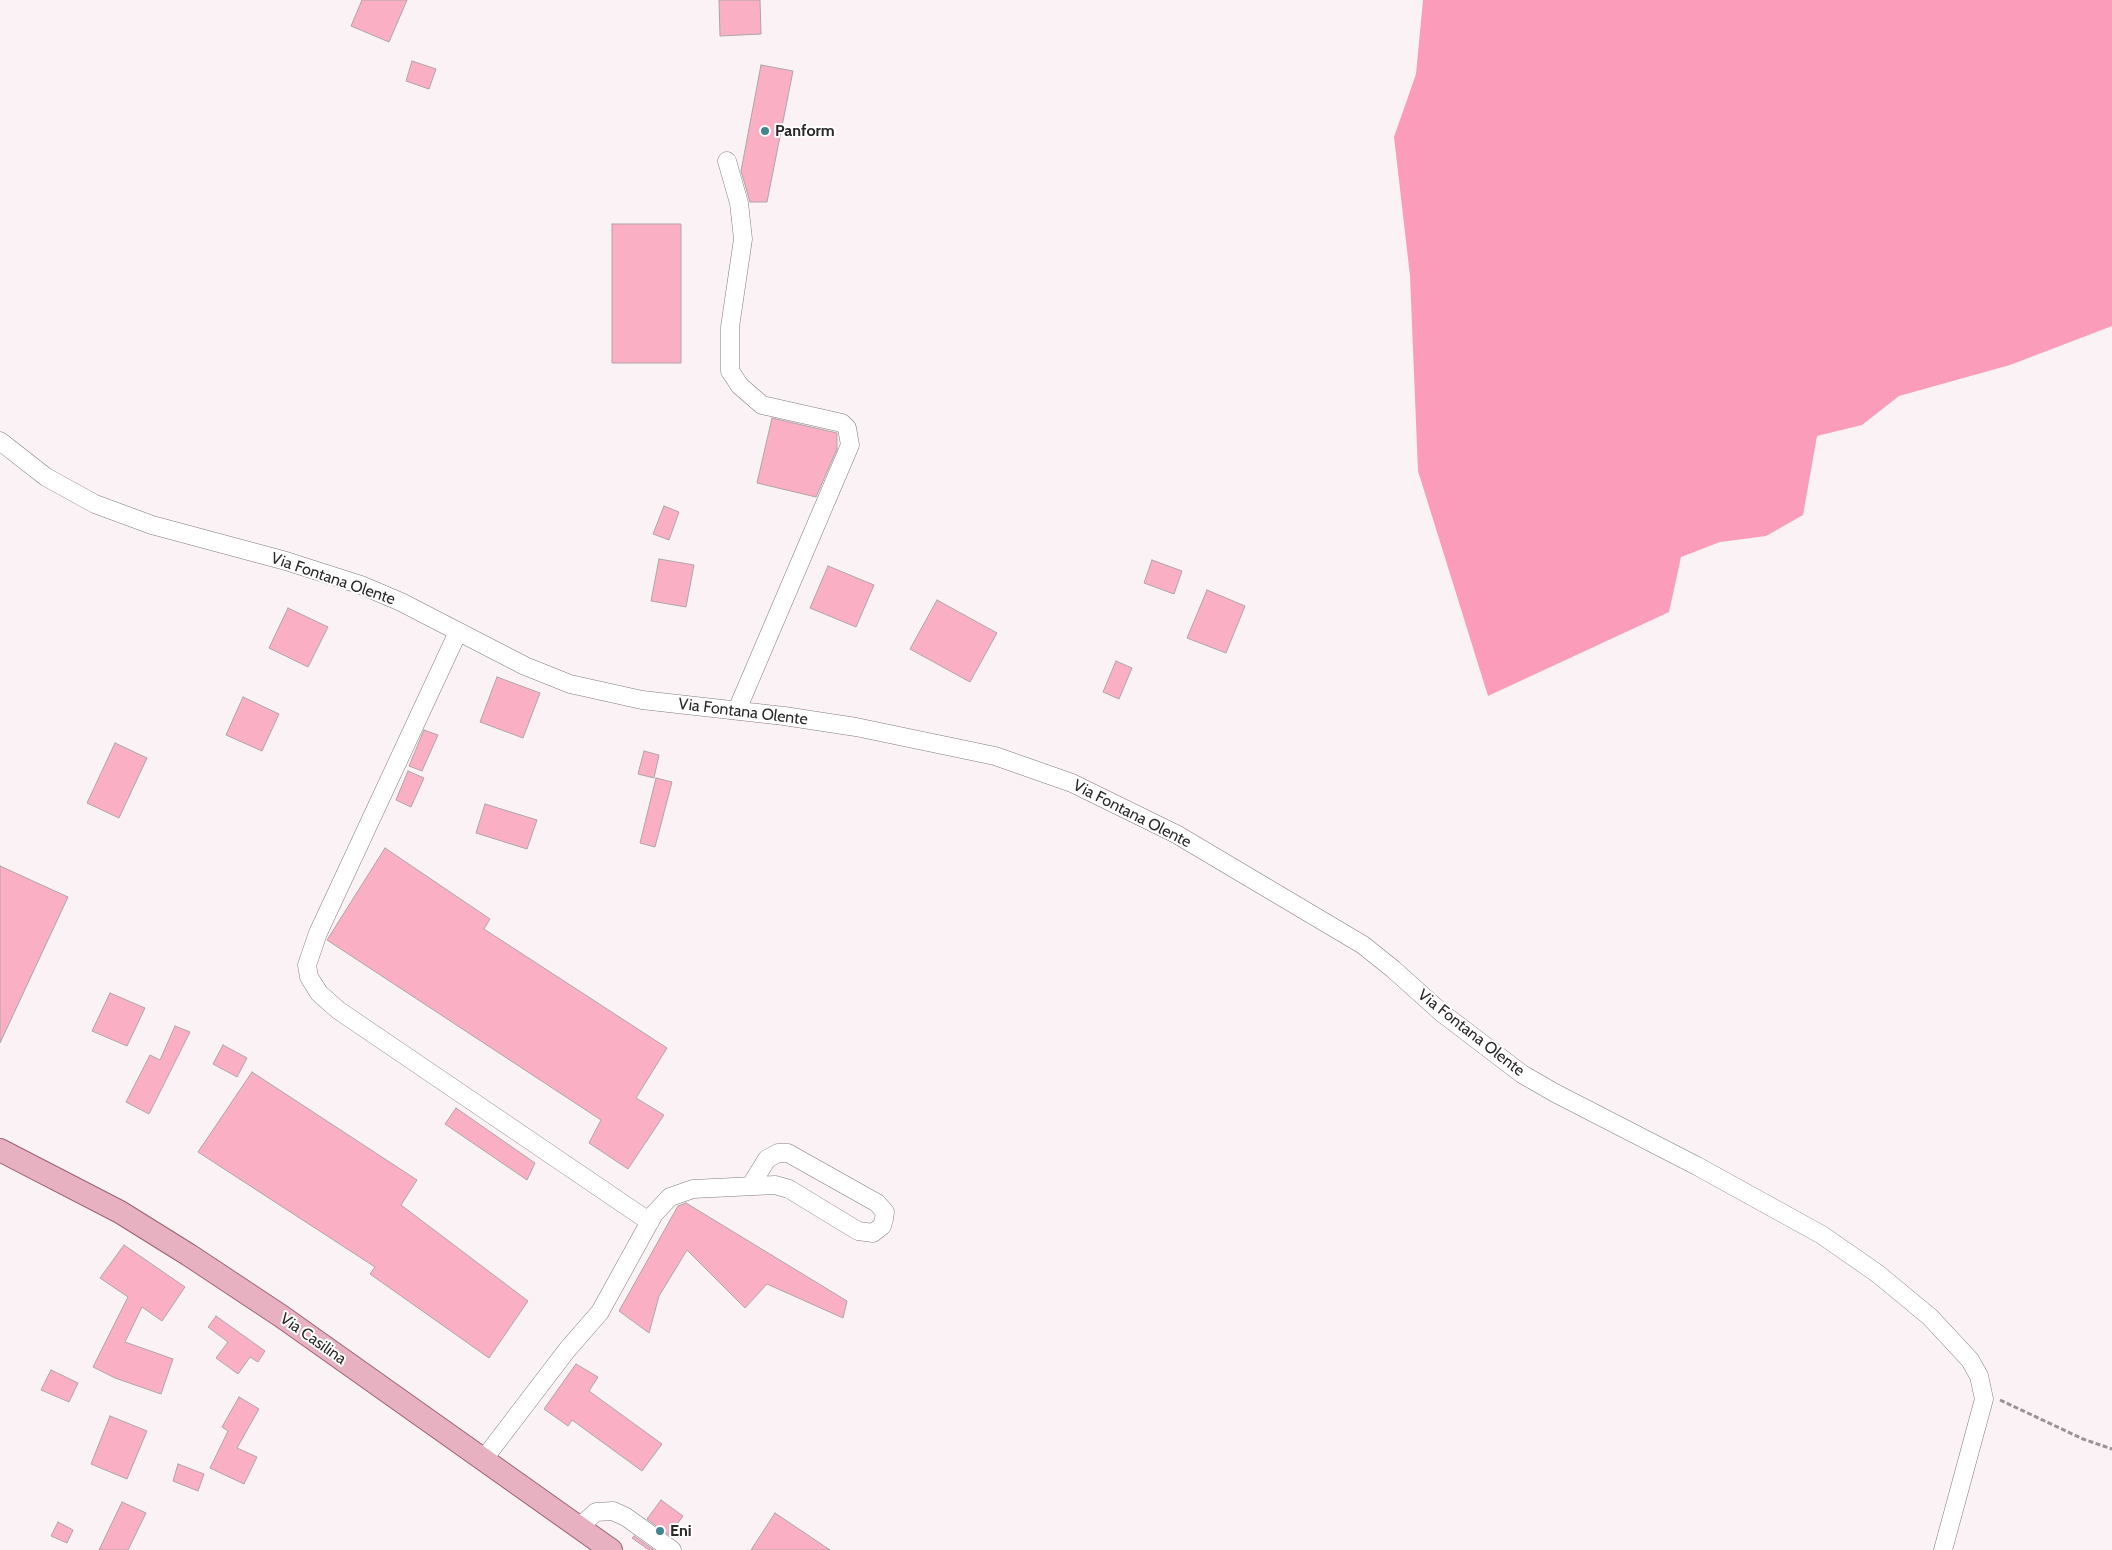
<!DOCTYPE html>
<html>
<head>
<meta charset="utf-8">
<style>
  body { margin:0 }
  canvas { display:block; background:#faf2f4 }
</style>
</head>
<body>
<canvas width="2112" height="1550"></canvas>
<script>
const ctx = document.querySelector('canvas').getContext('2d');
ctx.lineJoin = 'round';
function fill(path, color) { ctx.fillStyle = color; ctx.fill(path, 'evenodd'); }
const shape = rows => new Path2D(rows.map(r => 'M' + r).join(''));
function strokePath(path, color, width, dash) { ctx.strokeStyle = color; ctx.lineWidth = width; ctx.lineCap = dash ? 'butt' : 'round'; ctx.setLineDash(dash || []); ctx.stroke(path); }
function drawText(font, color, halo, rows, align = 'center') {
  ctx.font = font + ' Cabin,sans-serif'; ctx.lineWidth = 4; ctx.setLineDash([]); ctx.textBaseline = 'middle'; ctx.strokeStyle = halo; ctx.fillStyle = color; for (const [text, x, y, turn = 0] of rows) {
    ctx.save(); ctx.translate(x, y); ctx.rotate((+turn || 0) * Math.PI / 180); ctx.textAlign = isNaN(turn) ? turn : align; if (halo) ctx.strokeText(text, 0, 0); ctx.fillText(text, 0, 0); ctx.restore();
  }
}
fill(shape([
  [1423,0,2112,0,2112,326,2010,365,1899,396,1862,425,1817,436,1803,515,1766,536,1720,542,1681,557,1669,612,1488,696,1418,471,1410,276,1394,137,1416,74]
]), '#fb9dba');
const building = shape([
  [362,0,407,0,389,42,351,26,362,0],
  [719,0,760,0,761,34,720,36,719,0],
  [412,61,436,69,429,89,406,81,412,61],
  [761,65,793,71,767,202,750,202,741,171,761,65],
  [612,224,681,224,681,363,612,363,612,224],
  [772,418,837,433,837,449,816,497,757,483,772,418],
  [664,506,679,512,669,540,653,534,664,506],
  [659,559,694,565,686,607,651,601,659,559],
  [1152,560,1182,571,1174,594,1144,583,1152,560],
  [828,566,874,585,856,627,810,608,828,566],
  [1207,590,1245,606,1226,653,1187,638,1207,590],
  [937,600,997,633,970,682,910,649,937,600],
  [288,608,328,627,308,667,269,648,288,608],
  [1116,661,1132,668,1119,699,1103,692,1116,661],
  [497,677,540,693,523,738,480,722,497,677],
  [243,697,279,714,262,751,226,735,243,697],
  [424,730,438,735,422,771,409,766,424,730],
  [115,743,147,758,119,818,87,803,115,743],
  [644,751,659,755,654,778,638,774,644,751],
  [408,771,424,778,411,807,396,800,408,771],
  [656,778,672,782,655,847,640,843,656,778],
  [485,804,537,820,527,849,476,833,485,804],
  [385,848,490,919,484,929,667,1048,636,1098,664,1115,628,1169,589,1143,601,1120,327,940,385,848],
  [0,866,68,897,0,1043,0,866],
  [110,993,145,1008,127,1046,92,1031,110,993],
  [175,1026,190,1032,149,1114,126,1102,150,1055,160,1060,175,1026],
  [223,1045,247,1058,237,1077,213,1064,223,1045],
  [252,1072,417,1180,401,1205,528,1301,489,1358,370,1274,375,1267,198,1152,252,1072],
  [456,1108,535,1163,527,1180,445,1124,456,1108],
  [686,1203,847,1301,843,1318,767,1284,745,1308,687,1250,659,1296,649,1333,619,1311,678,1206,686,1203],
  [124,1245,185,1287,162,1321,142,1307,125,1342,173,1359,161,1394,115,1378,93,1367,128,1297,100,1278,124,1245],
  [216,1316,265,1351,258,1362,250,1357,238,1374,216,1358,228,1342,208,1327,216,1316],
  [576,1364,598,1377,589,1391,662,1444,642,1471,572,1420,568,1426,544,1409,576,1364],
  [51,1370,78,1383,69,1402,41,1390,51,1370],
  [239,1397,259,1409,237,1448,257,1457,244,1484,210,1468,228,1431,222,1427,239,1397],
  [110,1416,147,1431,127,1479,91,1464,110,1416],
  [178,1464,204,1474,198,1491,173,1481,178,1464],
  [661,1500,683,1516,669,1535,647,1519,661,1500],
  [122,1502,146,1513,128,1550,99,1550,122,1502],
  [775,1513,830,1550,751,1550,775,1513],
  [58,1522,73,1530,67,1543,51,1536,58,1522],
  [634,1536,654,1550,649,1550,632,1538,634,1536]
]);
fill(building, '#fbafc5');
strokePath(building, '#ada5a7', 1);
const minor = shape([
  [727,161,739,203,743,239,730,327,730,371,740,386,762,405,842,423,847,428,850,445,737,710],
  [0,441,46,477,95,504,152,525,286,561,361,585,401,602,525,666,570,684,642,700,784,716,856,727,995,756,1072,783,1176,834,1363,945,1393,969,1442,1013,1522,1074,1555,1093,1697,1166,1822,1235,1878,1274,1930,1317,1970,1360,1979,1376,1984,1399,1943,1550],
  [458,632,318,933,307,965,309,977,319,993,338,1010,650,1222],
  [483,1460,567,1350,600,1312,654,1214,670,1197,693,1189,775,1185,789,1189,858,1231,873,1233,882,1226,884,1219,885,1212,877,1203,788,1153,778,1153,767,1159,751,1185],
  [579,1527,596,1512,613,1511,626,1517,672,1550]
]);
const major = shape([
  [0,1150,120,1212,189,1255,281,1316,611,1550]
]);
strokePath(minor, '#837b7d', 19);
strokePath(major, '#9c6072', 24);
strokePath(shape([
  [2000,1400,2083,1439,2112,1449]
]), '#999394', 3, [5, 2.5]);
strokePath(minor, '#fff', 18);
strokePath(major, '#e8b1c2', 22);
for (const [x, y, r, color] of [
  [765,131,5,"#408591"],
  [660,1531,5,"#408591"]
]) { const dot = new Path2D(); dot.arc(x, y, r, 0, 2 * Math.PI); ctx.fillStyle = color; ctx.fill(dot); strokePath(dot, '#fff', 2); }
drawText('bold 16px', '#2c2929', '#fff', [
  ["Panform",775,131],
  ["Eni",670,1531]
], 'left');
drawText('16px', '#2c2929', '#fff', [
  ["Via Fontana Olente",333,579,19],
  ["Via Fontana Olente",743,712,7],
  ["Via Fontana Olente",1132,814,27],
  ["Via Fontana Olente",1471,1033,38],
  ["Via Casilina",313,1339,35]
]);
</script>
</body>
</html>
